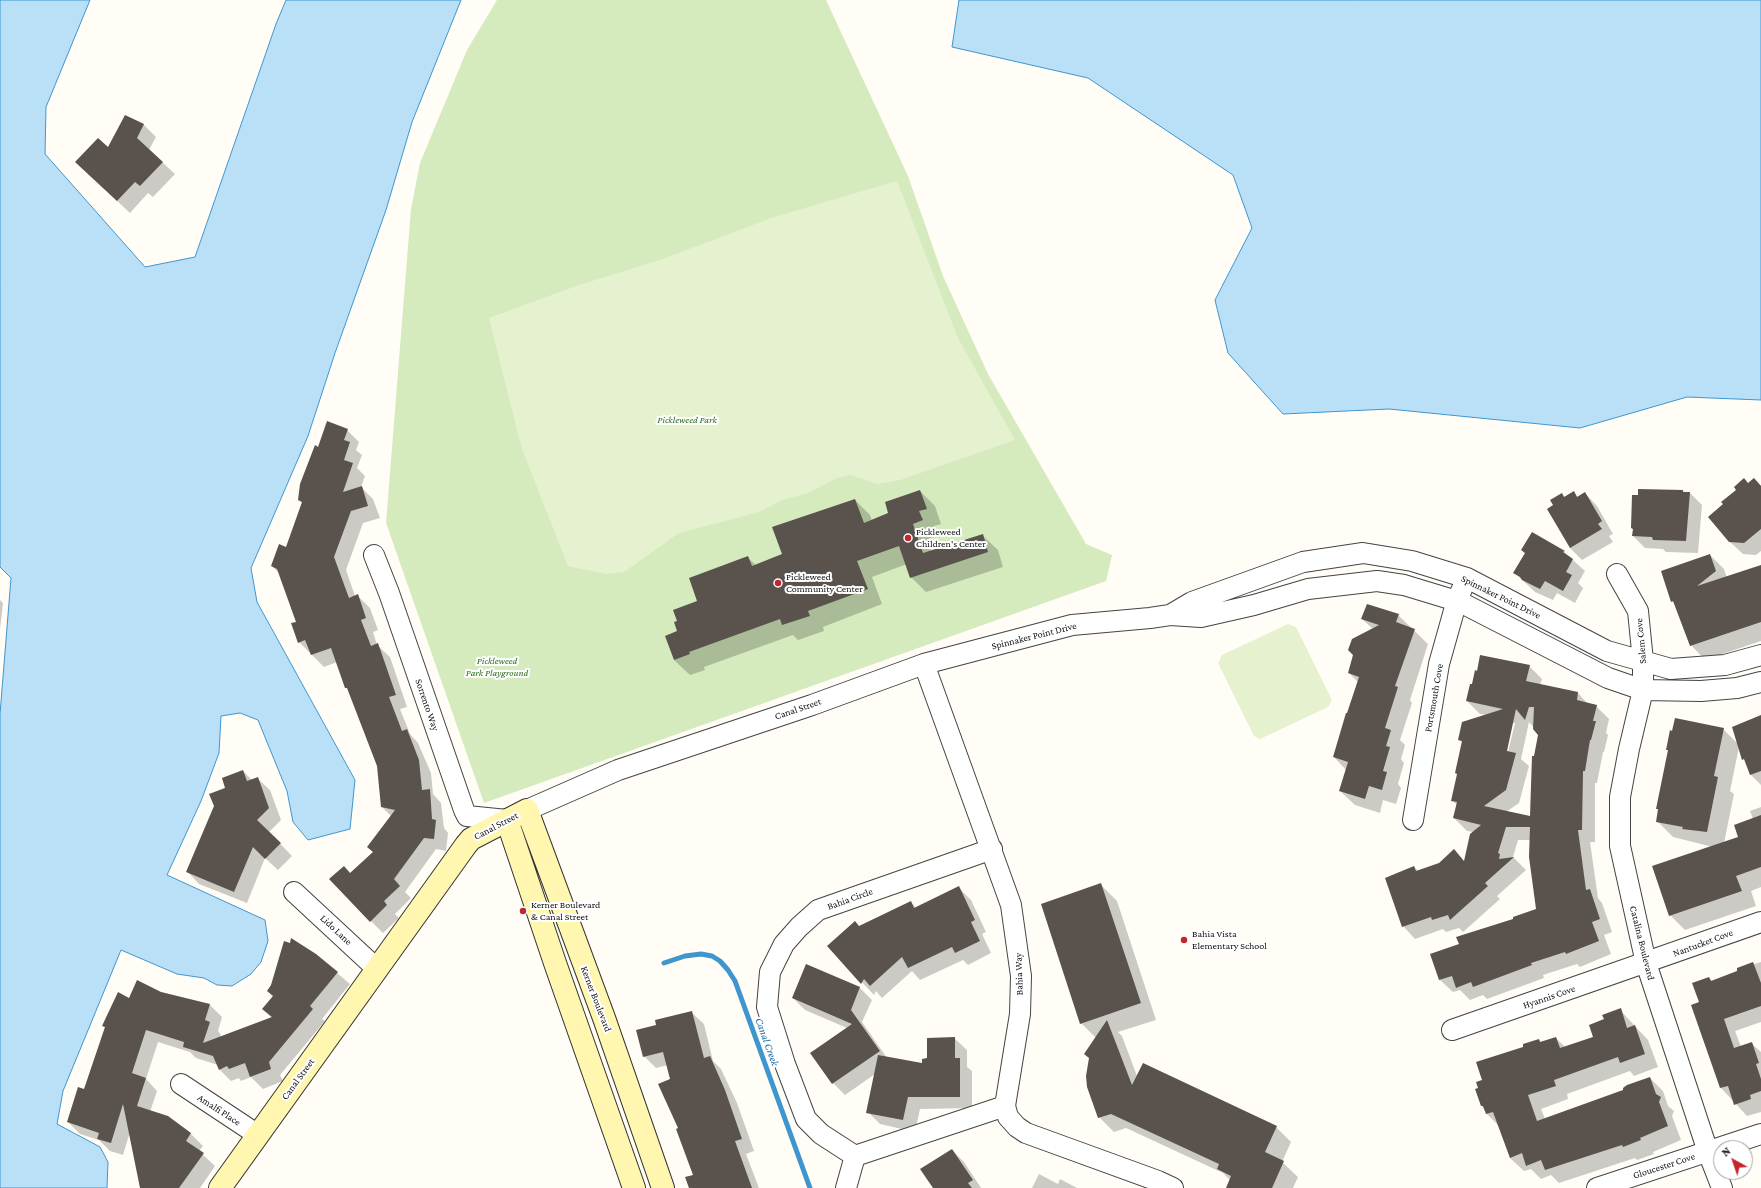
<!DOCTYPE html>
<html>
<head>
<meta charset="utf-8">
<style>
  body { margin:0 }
  #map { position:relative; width:1761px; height:1188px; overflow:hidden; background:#fffdf5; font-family:"Crimson Pro",serif }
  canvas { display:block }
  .north { position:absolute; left:1713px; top:1140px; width:40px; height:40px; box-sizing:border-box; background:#fff; border:1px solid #a0a0a0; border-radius:50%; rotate:320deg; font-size:11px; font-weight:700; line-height:16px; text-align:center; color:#111 }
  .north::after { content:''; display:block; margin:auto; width:14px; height:18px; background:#c4262e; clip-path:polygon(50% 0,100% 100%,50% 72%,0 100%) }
</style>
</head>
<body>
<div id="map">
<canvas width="1761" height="1188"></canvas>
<div class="north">N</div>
</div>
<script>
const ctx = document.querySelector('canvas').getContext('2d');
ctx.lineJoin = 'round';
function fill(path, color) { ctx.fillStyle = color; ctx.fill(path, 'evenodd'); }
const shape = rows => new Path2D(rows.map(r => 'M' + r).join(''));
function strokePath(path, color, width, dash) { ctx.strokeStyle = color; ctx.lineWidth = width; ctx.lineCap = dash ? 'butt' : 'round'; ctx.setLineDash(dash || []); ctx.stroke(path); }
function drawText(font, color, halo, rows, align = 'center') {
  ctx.font = font + ' "Crimson Pro",serif'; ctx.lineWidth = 4; ctx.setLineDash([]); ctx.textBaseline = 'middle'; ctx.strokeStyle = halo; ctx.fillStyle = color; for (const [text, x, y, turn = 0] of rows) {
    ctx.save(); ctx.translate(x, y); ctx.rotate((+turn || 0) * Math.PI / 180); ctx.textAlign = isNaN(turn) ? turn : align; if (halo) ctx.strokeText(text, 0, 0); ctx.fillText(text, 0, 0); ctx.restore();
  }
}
fill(shape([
  [497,0,826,0,908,176,943,276,988,374,1086,544,1112,555,1106,581,484,803,386,523,411,209,420,163,467,50]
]), '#d5ebbd');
fill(shape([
  [897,181,958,338,1015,440,900,480,877,484,851,475,837,478,808,493,782,500,759,512,679,533,624,572,606,574,568,566,522,449,489,318,579,285,660,260,774,217],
  [1288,624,1296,627,1332,700,1328,707,1260,739,1254,736,1218,663,1222,655]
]), '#e6f2cf');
const water = shape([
  [0,0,90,0,46,107,45,154,145,267,195,257,276,24,286,0,461,0,412,122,386,210,335,353,308,436,251,568,257,602,355,780,350,829,308,840,293,822,287,791,258,720,240,713,221,716,219,753,201,801,167,875,265,920,268,941,261,962,251,974,232,986,217,985,204,978,177,974,121,950,63,1091,57,1124,100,1147,108,1162,107,1188,0,1188,0,714,11,578,0,567,0,0],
  [959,0,1761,0,1761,400,1687,397,1580,428,1389,409,1283,414,1228,353,1215,300,1252,228,1233,175,1088,78,952,47,959,0]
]);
fill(water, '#b9e0f7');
strokePath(water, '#3f96cf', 1);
fill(shape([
  [126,116,144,125,156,137,149,150,175,174,153,197,148,193,130,213,88,174,109,149],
  [347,430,359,442,356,450,362,455,357,468,365,476,361,487,373,499,380,518,363,523,346,570,355,596,358,596,370,608,378,630,373,632,377,645,390,657,407,707,400,709,410,734,418,743,431,773,433,794,441,803,444,828,448,833,446,851,436,849,405,892,411,898,395,914,399,918,383,933,371,921,351,874,373,852,391,816,382,807,378,765,337,662,324,667,299,642,297,622,280,574,272,566,286,548,303,503,299,500,319,448],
  [1754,479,1761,486,1761,551,1756,555,1743,554,1730,542,1748,484],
  [920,491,935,506,941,524,934,526,937,536,927,539,931,551,982,535,998,550,1003,567,926,592,911,577,907,564,872,577,882,604,823,627,824,631,798,640,793,635,704,667,705,670,690,675,674,660,679,632,678,622,748,558,756,565,783,555,855,500,870,515,872,521,889,514],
  [1682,491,1690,493,1702,505,1698,553,1666,552,1663,549,1645,548,1633,536,1633,530,1632,528,1639,497],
  [1574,493,1578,497,1585,493,1597,506,1613,534,1609,536,1613,542,1582,560,1570,548,1555,506,1561,494,1565,498],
  [1532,533,1564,552,1585,571,1578,583,1583,588,1575,603,1557,593,1553,600,1535,592,1515,573,1526,554,1522,550],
  [1710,555,1724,569,1727,578,1761,567,1761,641,1705,660,1691,645,1676,605,1672,601],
  [0,600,3,603,0,629],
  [1398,615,1428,644,1410,700,1412,703,1400,740,1405,745,1401,759,1404,763,1398,784,1401,788,1396,804,1383,800,1380,813,1355,805,1340,791,1346,770,1334,757,1358,682,1349,673,1373,629,1362,619],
  [1529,666,1542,679,1540,685,1578,693,1588,704,1596,706,1609,719,1606,733,1608,735,1604,752,1603,752,1597,783,1595,783,1595,842,1590,842,1598,898,1602,903,1612,932,1604,935,1611,954,1580,967,1577,964,1543,975,1544,978,1487,999,1483,995,1470,1000,1460,990,1453,992,1440,980,1460,945,1537,910,1530,840,1518,840,1513,857,1526,870,1497,896,1500,899,1463,932,1459,928,1446,932,1443,929,1415,939,1403,926,1414,867,1418,871,1465,862,1474,832,1467,831,1454,818,1457,805,1453,801,1463,743,1459,740,1487,715,1480,714,1467,701],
  [1529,722,1539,734,1535,758,1531,817,1506,812,1519,803,1529,766,1521,759],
  [1512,723,1515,723,1507,756,1505,756],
  [1761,716,1761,785,1751,775,1739,747,1730,791,1734,794,1724,843,1739,838,1753,819,1750,811,1761,807,1761,887,1751,891,1756,906,1685,930,1670,915,1713,847,1673,837,1657,821,1669,751,1667,749,1723,729,1738,744,1748,723,1747,721],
  [243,771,252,780,257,778,270,790,281,820,269,832,292,856,278,870,265,858,247,903,199,884,187,871,226,788],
  [1101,885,1117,901,1156,1020,1118,1032,1122,1036,1137,1076,1276,1127,1291,1142,1282,1162,1298,1177,1293,1188,1227,1188,1230,1180,1223,1173,1126,1128,1114,1132,1099,1117,1096,1038,1081,1023],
  [958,887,971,900,986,932,982,934,991,953,968,965,963,960,920,980,912,971,882,998,876,991,874,995,828,946,859,927,911,902,916,908],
  [316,955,350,984,322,1019,325,1021,280,1075,283,1081,263,1089,251,1077,241,1081,239,1078,231,1081,219,1069,218,1065,196,1058,190,1052,158,1042,146,1079,157,1091,150,1112,191,1134,203,1146,199,1151,215,1166,200,1188,141,1188,130,1132,123,1155,110,1151,99,1140,80,1134,68,1122,130,999,161,992,210,1005,222,1017,218,1031,221,1035,220,1037,272,1018,263,1009],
  [1761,962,1761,1022,1735,1031,1741,1047,1751,1043,1761,1052,1761,1112,1747,1116,1721,1088,1701,1003,1709,978,1712,981,1739,972,1738,969],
  [807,965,860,988,872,1000,862,1022,887,1058,923,1065,954,1038,967,1050,967,1067,972,1071,972,1108,920,1109,915,1132,880,1124,868,1112,875,1074,845,1095,833,1083,847,1028,805,1010,793,998],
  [1620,1010,1648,1040,1658,1067,1634,1076,1630,1071,1567,1094,1568,1099,1541,1109,1545,1119,1624,1091,1650,1078,1663,1091,1668,1106,1674,1111,1672,1116,1681,1140,1653,1152,1654,1154,1637,1160,1635,1158,1559,1183,1551,1175,1541,1179,1531,1169,1524,1171,1510,1158,1499,1126,1487,1114,1482,1106,1479,1088,1483,1081,1525,1047,1539,1040,1542,1043,1556,1038,1565,1047,1594,1037,1605,1020],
  [691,1012,704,1024,713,1061,721,1069,737,1103,754,1151,746,1154,759,1188,690,1188,694,1175,679,1128,668,1065,656,1068,644,1056,657,1026],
  [952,1150,964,1162,981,1188,934,1188],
  [1039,1174,1058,1184,1060,1179,1077,1188,1032,1188]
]), '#0003');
strokePath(shape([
  [664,963,685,956,701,954,712,956,720,961,728,970,735,981,810,1188]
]), '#3f96cf', 5);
fill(shape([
  [125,115,144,124,137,138,163,162,140,186,135,182,117,201,75,162,98,138,108,147],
  [327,421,348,429,344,440,350,442,344,460,353,463,343,492,362,486,368,506,351,511,334,557,349,598,358,594,366,618,361,620,371,646,378,643,396,695,389,697,402,731,407,729,419,760,422,790,430,789,432,819,436,820,434,839,424,838,394,879,400,886,384,901,387,905,370,922,329,879,344,866,350,873,373,852,367,847,395,810,381,807,377,766,347,688,345,688,331,648,311,655,305,640,298,643,291,623,296,622,277,569,271,566,279,544,286,547,302,502,298,500,300,484,315,445,318,447],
  [1744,478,1748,483,1754,478,1761,486,1761,529,1744,543,1729,542,1708,517,1723,504,1721,502,1736,490,1734,487],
  [1638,489,1683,490,1683,492,1690,492,1686,541,1653,540,1652,537,1632,536,1633,529,1631,528,1632,495,1638,495],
  [920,490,927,509,919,511,923,520,913,524,923,553,983,534,988,552,910,578,899,546,857,561,868,589,808,611,810,616,782,625,780,619,689,652,690,654,674,660,665,636,677,631,674,622,677,621,673,610,697,601,689,578,748,556,752,566,782,554,772,527,855,499,864,523,888,513,885,502],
  [1574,491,1577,497,1585,492,1602,521,1598,524,1602,529,1570,548,1547,509,1553,505,1550,500,1562,493,1564,497],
  [1532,532,1565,551,1563,552,1573,559,1566,572,1572,575,1563,591,1545,581,1540,589,1522,580,1520,577,1513,573,1525,553,1521,550],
  [1710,554,1716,571,1697,586,1761,565,1761,622,1690,646,1673,601,1671,602,1661,571],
  [1367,604,1399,614,1396,622,1415,629,1395,686,1398,687,1385,728,1391,730,1386,746,1390,747,1383,771,1387,772,1382,790,1369,786,1365,799,1339,791,1348,762,1333,757,1346,713,1347,713,1359,677,1348,673,1353,655,1348,650,1352,639,1379,625,1361,619],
  [1480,655,1530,665,1526,681,1578,692,1577,700,1597,705,1593,721,1596,721,1591,740,1590,740,1585,771,1583,771,1582,830,1578,830,1586,890,1590,889,1600,919,1592,922,1599,941,1566,954,1565,952,1531,963,1532,965,1473,987,1471,982,1456,988,1452,976,1439,980,1430,954,1459,944,1456,937,1513,919,1513,917,1536,909,1529,857,1530,827,1506,827,1498,853,1500,854,1499,859,1514,857,1485,883,1488,886,1450,920,1448,915,1432,920,1431,917,1402,927,1385,878,1414,866,1416,871,1439,863,1454,849,1464,861,1470,834,1481,825,1453,818,1457,802,1451,801,1457,774,1455,773,1462,741,1458,740,1462,722,1503,709,1466,701,1470,684,1472,684,1475,670,1477,671],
  [1529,707,1534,707,1533,729,1538,735,1534,756,1532,756,1530,816,1484,806,1506,790,1516,753,1507,751,1516,709,1525,720],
  [1761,715,1761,771,1750,775,1744,759,1742,760,1732,727],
  [1675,718,1724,728,1714,776,1718,777,1707,832,1682,829,1683,827,1656,822,1658,809,1656,809,1668,750,1666,750,1670,730,1672,731],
  [243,770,247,781,258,777,269,808,257,820,281,843,265,859,253,847,234,892,186,872,214,806,209,794,225,788,222,778],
  [1761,815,1761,867,1736,876,1742,891,1669,916,1652,866,1738,837,1734,825],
  [1101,883,1141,1003,1080,1024,1041,904],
  [959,886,975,920,971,922,980,941,955,953,952,947,908,968,902,957,870,986,864,979,861,984,827,946,855,921,859,926,911,901,914,908],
  [291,938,316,954,338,972,310,1006,313,1009,269,1062,271,1069,250,1077,245,1063,229,1069,227,1066,219,1070,213,1056,183,1047,184,1042,146,1030,132,1073,146,1078,137,1106,168,1116,191,1133,186,1141,204,1153,179,1188,140,1188,123,1104,111,1143,97,1139,99,1133,67,1122,78,1087,84,1089,105,1027,102,1026,118,992,129,998,137,980,161,992,210,1004,205,1020,210,1022,203,1043,272,1017,262,1009,273,996,267,991,271,985,284,941,290,943],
  [1753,962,1761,983,1761,1006,1724,1019,1734,1048,1752,1042,1759,1063,1756,1064,1761,1079,1761,1091,1750,1095,1751,1099,1734,1105,1728,1086,1720,1088,1691,1005,1699,1002,1692,983,1709,977,1711,981,1737,971,1737,968],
  [806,964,860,987,851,1010,880,1051,832,1084,810,1053,852,1024,792,998],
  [1621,1008,1627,1028,1635,1025,1645,1054,1620,1063,1618,1057,1554,1080,1556,1086,1528,1095,1537,1121,1623,1090,1623,1088,1627,1085,1650,1077,1656,1094,1661,1097,1659,1102,1668,1126,1640,1138,1641,1140,1623,1147,1622,1145,1545,1170,1541,1160,1526,1166,1522,1153,1510,1158,1493,1112,1486,1114,1483,1106,1481,1106,1475,1089,1478,1088,1476,1082,1482,1080,1476,1062,1523,1047,1523,1044,1539,1039,1540,1042,1556,1037,1560,1048,1593,1037,1589,1025,1604,1019,1602,1015],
  [692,1011,704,1058,710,1056,725,1090,742,1139,735,1141,752,1188,689,1188,685,1177,693,1175,676,1129,678,1128,658,1084,670,1079,663,1052,643,1057,636,1030,656,1025,655,1020],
  [1107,1020,1132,1085,1143,1063,1277,1126,1265,1152,1284,1161,1272,1188,1226,1188,1231,1176,1217,1169,1219,1164,1111,1114,1098,1118,1087,1087,1086,1076,1089,1058,1084,1054],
  [955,1037,955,1058,960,1058,960,1097,908,1097,903,1120,866,1113,878,1055,922,1063,922,1059,927,1058,927,1038],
  [952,1149,973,1180,968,1183,972,1188,933,1188,920,1169]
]), '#5a524d');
const street = shape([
  [374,555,389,593,464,810,467,816,507,820],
  [1617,574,1638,611,1643,661,1643,690,1629,749,1620,797,1620,846,1646,963,1708,1152,1722,1188],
  [1170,615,1192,602,1303,562,1363,553,1412,561,1467,578,1607,651,1671,669,1725,665,1761,655],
  [924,664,1011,905,1021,976,1020,1014,1005,1106,1008,1117,1017,1127,1026,1133,1158,1181,1173,1188],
  [527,810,618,770,812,705,924,664,1072,625,1150,618,1170,615,1201,617,1254,605,1308,589,1377,581,1404,585,1460,602,1608,678,1643,690,1701,691,1737,688,1761,682],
  [1413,820,1439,664,1457,600,1462,589],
  [992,849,818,910,799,927,784,944,770,972,767,1007,785,1064,806,1119,821,1134,855,1156,1005,1106],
  [294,892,377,969],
  [1452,1030,1761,922],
  [181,1084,258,1135],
  [846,1188,855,1156],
  [1597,1188,1761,1134]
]);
const secondary = shape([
  [507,820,555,963,634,1188],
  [220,1188,466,845,471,839,527,810,604,1018,663,1188]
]);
strokePath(street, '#444', 22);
strokePath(secondary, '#333', 24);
strokePath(street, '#fff', 20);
strokePath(secondary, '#fff6b0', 22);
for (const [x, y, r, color] of [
  [908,538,4,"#c4262e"],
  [778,583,4,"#c4262e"],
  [523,911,4,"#c4262e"],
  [1184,940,4,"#c4262e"]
]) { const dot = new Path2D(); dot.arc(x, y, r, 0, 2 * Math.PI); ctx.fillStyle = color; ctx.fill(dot); strokePath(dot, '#fff', 1.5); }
drawText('italic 10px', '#2f6b1f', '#fff', [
  ["Pickleweed Park",687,420],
  ["Pickleweed",497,661],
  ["Park Playground",497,673]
]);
drawText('10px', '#111', '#fff', [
  ["Pickleweed",916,532],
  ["Children's Center",916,544],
  ["Pickleweed",786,577],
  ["Community Center",786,589],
  ["Kerner Boulevard",531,905],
  ["& Canal Street",531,917],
  ["Bahia Vista",1192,934],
  ["Elementary School",1192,946]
], 'left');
drawText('10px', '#111', '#fff', [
  ["Spinnaker Point Drive",1501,597,26],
  ["Spinnaker Point Drive",1034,636,-14],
  ["Salem Cove",1641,641,-95],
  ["Portsmouth Cove",1434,698,-80],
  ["Sorrento Way",427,705,71],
  ["Canal Street",798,709,-19],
  ["Canal Street",496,826,-28],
  ["Bahia Circle",850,899,-20],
  ["Lido Lane",336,930,43],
  ["Catalina Boulevard",1642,943,76],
  ["Nantucket Cove",1703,943,-20],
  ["Bahia Way",1019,974,-92],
  ["Hyannis Cove",1549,997,-19],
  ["Kerner Boulevard",596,999,69],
  ["Canal Street",298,1079,-54],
  ["Amalfi Place",219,1110,33],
  ["Gloucester Cove",1664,1166,-18]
]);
drawText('italic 11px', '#1768a6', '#fff', [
  ["Canal Creek",767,1042,70]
]);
</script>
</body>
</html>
